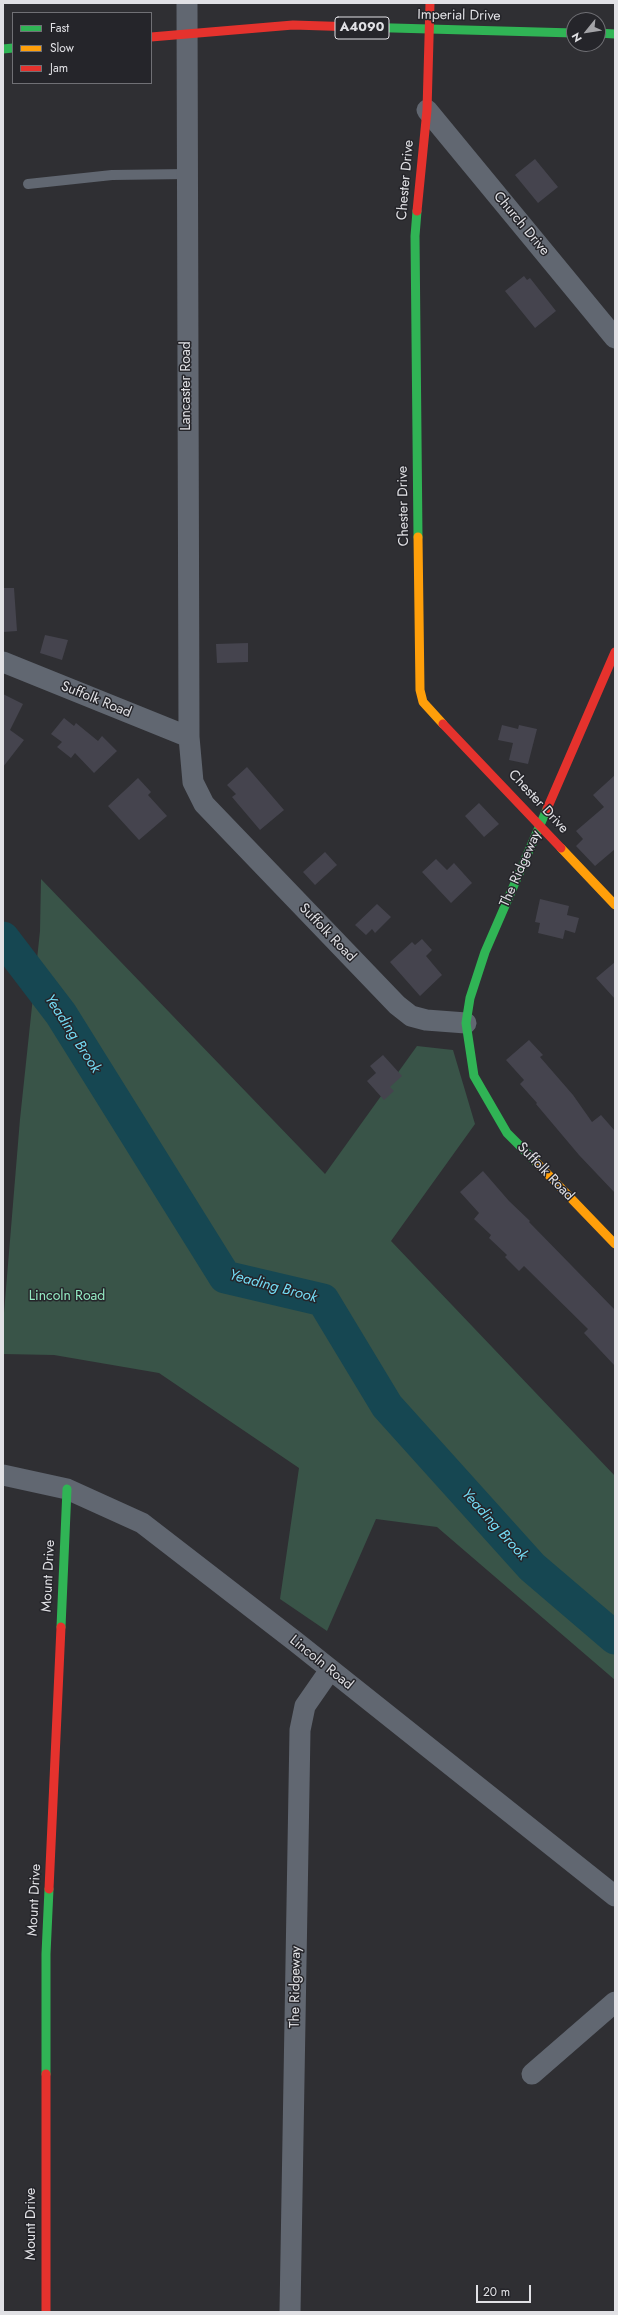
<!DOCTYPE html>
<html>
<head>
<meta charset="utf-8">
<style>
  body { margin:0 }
  #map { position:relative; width:618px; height:2315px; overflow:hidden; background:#2f2f33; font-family:Jost,sans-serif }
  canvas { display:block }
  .frame { position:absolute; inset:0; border:4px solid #e1e1e5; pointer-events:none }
  .legend { position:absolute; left:12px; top:12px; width:140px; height:72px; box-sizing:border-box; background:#25252a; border:1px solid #707075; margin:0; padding:5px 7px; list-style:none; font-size:12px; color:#e1e1e5 }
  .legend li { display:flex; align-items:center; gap:8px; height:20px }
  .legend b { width:20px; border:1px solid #707075 }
  .north { position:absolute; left:566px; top:12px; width:40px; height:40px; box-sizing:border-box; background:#25252a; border:1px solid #707075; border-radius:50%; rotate:240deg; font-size:11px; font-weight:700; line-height:16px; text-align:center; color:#e1e1e5 }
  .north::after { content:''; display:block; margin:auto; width:14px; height:18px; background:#a3a3a7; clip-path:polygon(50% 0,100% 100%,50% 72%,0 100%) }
  .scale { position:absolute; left:476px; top:2285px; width:55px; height:18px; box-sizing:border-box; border:2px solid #e1e1e5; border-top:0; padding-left:5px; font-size:12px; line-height:14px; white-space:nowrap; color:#e1e1e5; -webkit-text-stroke:3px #25252a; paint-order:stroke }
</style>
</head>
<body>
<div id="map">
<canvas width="618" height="2315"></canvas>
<div class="frame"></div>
<ul class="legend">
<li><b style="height:5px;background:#30b455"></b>Fast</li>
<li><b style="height:5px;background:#ff9f0a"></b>Slow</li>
<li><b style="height:5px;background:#e5322d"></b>Jam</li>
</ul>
<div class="north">N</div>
<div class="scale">20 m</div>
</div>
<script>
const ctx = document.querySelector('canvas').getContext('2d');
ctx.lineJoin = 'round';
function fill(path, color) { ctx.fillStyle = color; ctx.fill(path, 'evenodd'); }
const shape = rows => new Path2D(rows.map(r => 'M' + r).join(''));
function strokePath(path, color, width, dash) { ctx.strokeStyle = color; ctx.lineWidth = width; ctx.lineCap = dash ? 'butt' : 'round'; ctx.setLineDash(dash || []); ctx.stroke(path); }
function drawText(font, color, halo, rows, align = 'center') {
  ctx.font = font + ' Jost,sans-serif'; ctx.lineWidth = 3; ctx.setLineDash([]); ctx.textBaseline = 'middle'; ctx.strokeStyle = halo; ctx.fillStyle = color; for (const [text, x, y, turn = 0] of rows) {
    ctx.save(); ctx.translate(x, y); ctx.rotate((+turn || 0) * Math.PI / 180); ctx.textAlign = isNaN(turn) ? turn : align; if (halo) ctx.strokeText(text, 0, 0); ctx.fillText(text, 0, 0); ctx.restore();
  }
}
fill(shape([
  [41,879,325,1174,417,1046,453,1050,475,1124,391,1241,615,1476,615,1680,437,1527,376,1519,327,1631,280,1599,299,1468,159,1373,54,1355,3,1354,3,1325,20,1119,40,931]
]), '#395448');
strokePath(shape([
  [3,938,61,1014,225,1277,323,1300,387,1406,532,1567,615,1638]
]), '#164752', 33);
fill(shape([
  [535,159,558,187,538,203,515,175],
  [524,276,527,280,530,278,556,311,535,328,505,291],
  [3,588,14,588,17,631,3,632],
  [45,635,68,640,62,660,40,653],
  [248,643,248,662,217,663,216,644],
  [3,694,23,704,10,730,24,740,3,767],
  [64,718,74,726,76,723,98,741,102,736,117,751,94,773,75,753,71,758,57,747,62,742,51,734],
  [502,725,518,729,519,725,537,729,528,764,509,760,513,743,498,740],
  [247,767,284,810,260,830,232,797,236,794,227,785],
  [615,775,615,849,595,866,576,846,583,839,576,831,604,807,593,795],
  [138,778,151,792,148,795,167,816,139,840,108,806],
  [479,803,499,824,484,837,465,816],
  [325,852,337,865,315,885,303,872],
  [436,859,447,870,454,863,472,883,451,903,422,872],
  [540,899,569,906,567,915,579,918,575,933,565,930,563,939,538,933,540,923,535,922],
  [377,904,391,917,375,933,372,929,366,935,355,925],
  [422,939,432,950,426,956,442,975,420,996,390,962,412,942,415,945],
  [615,962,615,999,596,978],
  [529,1040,543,1055,540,1057,573,1095,592,1122,601,1115,615,1131,615,1193,579,1155,536,1104,537,1103,520,1084,524,1080,506,1060],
  [383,1055,402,1076,390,1087,394,1091,384,1100,367,1081,376,1073,370,1066],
  [483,1171,509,1201,530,1221,529,1222,615,1310,615,1366,584,1333,588,1329,524,1266,519,1271,505,1257,507,1255,489,1238,491,1235,474,1219,479,1213,460,1192]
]), '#45444e');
strokePath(shape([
  [28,184,112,175,187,174]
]), '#616771', 10);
strokePath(shape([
  [187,3,189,737],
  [427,110,615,338],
  [3,662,189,737,193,782,204,804,397,1005,411,1016,426,1020,466,1023],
  [3,1475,67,1489,142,1523,296,1642,615,1896],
  [532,2074,615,2002],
  [290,2312,300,1730,305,1706,330,1670]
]), '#616771', 21);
strokePath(shape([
  [357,27,574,33],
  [598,33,615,34],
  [3,49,13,48],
  [417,211,415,236,418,537],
  [537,1163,507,1133,474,1076,466,1023,470,998,485,952,547,809],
  [61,1627,67,1489],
  [46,2074,46,1954,49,1889]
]), '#30b455', 9);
strokePath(shape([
  [418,537,420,690,423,702,443,724],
  [561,848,615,905],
  [537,1163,615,1244]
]), '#ff9f0a', 9);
strokePath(shape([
  [151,37,293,25,357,27],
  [417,211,427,110,430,3],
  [443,724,561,848],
  [547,809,615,652],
  [49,1889,61,1627],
  [46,2074,46,2312]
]), '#e5322d', 9);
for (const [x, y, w] of [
  [362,28,54]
]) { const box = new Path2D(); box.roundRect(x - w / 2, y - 11, w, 22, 3); ctx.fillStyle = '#25252a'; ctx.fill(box); strokePath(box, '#e1e1e5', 1); }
drawText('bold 13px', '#e1e1e5', null, [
  ["A4090",362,28]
]);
drawText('14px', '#e1e1e5', '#25252a', [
  ["Imperial Drive",459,16,1],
  ["Chester Drive",406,180,-85],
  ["Church Drive",521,224,50],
  ["Lancaster Road",187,386,-90],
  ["Chester Drive",404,506,-91],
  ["Suffolk Road",96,700,22],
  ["Chester Drive",538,802,47],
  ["The Ridgeway",521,869,-66],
  ["Suffolk Road",327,933,46],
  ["Suffolk Road",545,1172,46],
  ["Mount Drive",49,1576,-87],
  ["Lincoln Road",321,1663,39],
  ["Mount Drive",35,1900,-87],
  ["The Ridgeway",296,1987,-89],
  ["Mount Drive",32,2224,-90]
]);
drawText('14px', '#94ebc3', '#25252a', [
  ["Lincoln Road",67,1297]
]);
drawText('italic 15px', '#73dbf4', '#25252a', [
  ["Yeading Brook",72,1034,57],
  ["Yeading Brook",273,1287,15],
  ["Yeading Brook",494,1525,48]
]);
</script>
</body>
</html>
